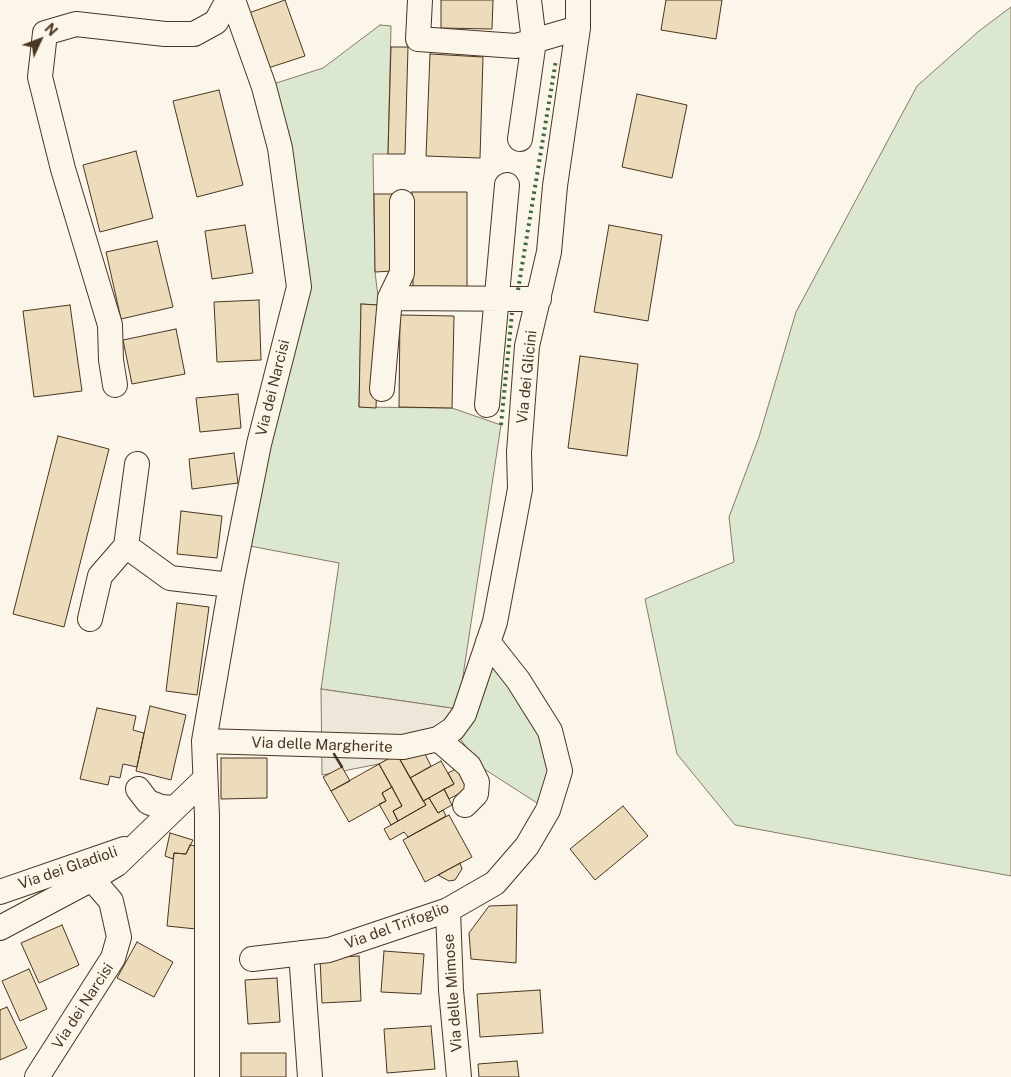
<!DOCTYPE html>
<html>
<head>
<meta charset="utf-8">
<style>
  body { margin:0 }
  #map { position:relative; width:1011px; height:1077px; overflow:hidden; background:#fbf6e9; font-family:"Public Sans",sans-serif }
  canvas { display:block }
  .north { position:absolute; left:15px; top:15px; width:50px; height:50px; -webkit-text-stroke:4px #fbf6e9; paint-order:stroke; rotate:47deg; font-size:14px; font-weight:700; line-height:20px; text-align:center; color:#4a3520 }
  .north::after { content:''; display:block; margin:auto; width:18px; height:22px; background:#4a3520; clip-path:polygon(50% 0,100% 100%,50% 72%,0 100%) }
</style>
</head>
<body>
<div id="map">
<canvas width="1011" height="1077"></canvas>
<div class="north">N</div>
</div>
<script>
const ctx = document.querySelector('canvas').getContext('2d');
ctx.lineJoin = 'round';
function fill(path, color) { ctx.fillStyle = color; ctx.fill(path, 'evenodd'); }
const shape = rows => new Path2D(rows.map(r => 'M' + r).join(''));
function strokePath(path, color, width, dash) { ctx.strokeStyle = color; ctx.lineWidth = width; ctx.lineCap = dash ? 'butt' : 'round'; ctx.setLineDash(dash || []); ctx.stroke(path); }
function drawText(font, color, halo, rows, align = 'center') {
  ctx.font = font + ' "Public Sans",sans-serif'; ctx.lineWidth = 4; ctx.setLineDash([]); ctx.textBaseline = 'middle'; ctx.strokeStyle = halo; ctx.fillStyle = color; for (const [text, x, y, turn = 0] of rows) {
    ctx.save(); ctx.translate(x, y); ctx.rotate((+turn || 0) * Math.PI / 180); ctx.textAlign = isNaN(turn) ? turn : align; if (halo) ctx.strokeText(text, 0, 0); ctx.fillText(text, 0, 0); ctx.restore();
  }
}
const green = shape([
  [1011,7,1011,876,735,825,677,754,645,599,734,562,729,517,759,437,796,312,917,86,979,31,1011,7],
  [380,25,391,26,388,154,373,154,375,272,379,305,361,304,359,407,452,408,501,425,458,709,321,689,339,563,250,546,299,287,264,87,323,68,380,25],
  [488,642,550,731,548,810,481,767,453,729,488,642]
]);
fill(green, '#dce7d0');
strokePath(green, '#887966', 1);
const parking = shape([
  [321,689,458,709,438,739,400,760,397,754,379,764,322,775,321,689]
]);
fill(parking, '#ede7d9');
strokePath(parking, '#887966', 1);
const building = shape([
  [285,0,305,56,265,69,246,14,285,0],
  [441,0,493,0,492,29,441,28,441,0],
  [666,0,722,0,716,39,661,30,666,0],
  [391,47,408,47,405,154,388,154,391,47],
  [430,54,483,57,480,158,426,156,430,54],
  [219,90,243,185,197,197,173,101,219,90],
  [637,94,687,105,672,178,622,167,637,94],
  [136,151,153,218,100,232,83,165,136,151],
  [412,192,467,192,467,288,413,288,412,192],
  [374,194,392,194,393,271,375,272,374,194],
  [245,225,253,273,212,279,205,231,245,225],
  [609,225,662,235,648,321,594,312,609,225],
  [157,241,173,307,121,319,106,252,157,241],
  [259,300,261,360,217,362,214,302,259,300],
  [361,304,379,305,376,408,359,407,361,304],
  [70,305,82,391,34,397,23,311,70,305],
  [400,315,454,316,452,408,399,407,400,315],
  [176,329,185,374,132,384,123,340,176,329],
  [580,356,638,364,627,456,568,448,580,356],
  [238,394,241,428,200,432,196,398,238,394],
  [58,436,109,449,64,627,13,614,58,436],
  [234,453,238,483,192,489,189,459,234,453],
  [181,511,222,516,217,558,177,554,181,511],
  [177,603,209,607,197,695,166,691,177,603],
  [150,706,186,715,171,780,136,771,150,706],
  [97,708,136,716,133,730,144,733,137,767,123,764,120,778,110,776,108,785,80,779,97,708],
  [422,748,431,766,410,778,400,760,422,748],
  [397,754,426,805,398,821,393,811,402,806,379,764,397,754],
  [221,758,267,758,267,798,221,799,221,758],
  [441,761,454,784,423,801,410,778,441,761],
  [379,764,392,787,382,793,386,801,349,822,331,791,379,764],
  [342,767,350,781,331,791,323,777,342,767],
  [460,767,471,787,449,799,444,789,454,784,448,773,460,767],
  [392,787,402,806,393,811,398,821,391,825,379,804,386,801,382,793,392,787],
  [444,789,452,805,438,813,429,798,444,789],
  [429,798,438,813,443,810,446,816,408,837,404,832,390,840,384,829,426,805,423,801,429,798],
  [623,806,648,836,595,880,570,849,623,806],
  [449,815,472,857,425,882,403,840,449,815],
  [170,833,193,840,186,854,174,853,173,859,165,856,170,833],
  [190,845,200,847,196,929,167,926,174,853,186,854,190,845],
  [460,863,462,869,455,880,449,881,438,875,460,863],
  [517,905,516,963,471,959,469,933,489,906,517,905],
  [62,925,79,965,39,983,21,943,62,925],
  [137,942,173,962,154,997,117,978,137,942],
  [384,951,424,954,421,994,381,992,384,951],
  [359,956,361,1001,322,1003,320,958,359,956],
  [29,969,47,1009,20,1021,2,981,29,969],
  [277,978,280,1022,248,1024,245,980,277,978],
  [540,990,543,1033,480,1037,477,994,540,990],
  [7,1007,27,1048,0,1060,0,1010,7,1007],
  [431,1026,435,1069,387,1073,384,1029,431,1026],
  [241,1053,286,1053,286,1077,241,1077,241,1053],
  [517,1061,519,1077,479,1077,478,1064,517,1061]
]);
fill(building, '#ecdcbc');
strokePath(building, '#4a3520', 1);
const minor = shape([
  [420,0,418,39,516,46,578,28],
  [520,139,534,41,529,0],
  [390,298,402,273,402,202],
  [115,385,111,360,110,325,63,169,40,77,45,33,76,24,165,34,194,34,216,22,228,0],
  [382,389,390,298,539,299],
  [487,405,507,185],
  [137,464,126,546,170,578,231,585],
  [90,619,100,576,126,546],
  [438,739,469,766,477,782,476,794,465,805],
  [204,741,403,747,438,739,453,729,464,714,495,622,520,489,519,452,527,346,549,252,555,186,578,28,578,0],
  [138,789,148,802,161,807,174,808],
  [0,892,124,849],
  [448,910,451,990,459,1077],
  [0,928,92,879],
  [301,953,310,1077],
  [252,959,329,950,448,910,495,883,527,846,548,810,560,771,550,731,518,680,488,642],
  [37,1077,113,958,119,937,111,901,92,879,117,864,204,780],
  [207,1077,207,816,204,741,231,585,259,444,299,287,280,148,264,87,233,0]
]);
strokePath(minor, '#4a3520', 26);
strokePath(minor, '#fbf6e9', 24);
strokePath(shape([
  [518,290,556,60],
  [501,425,512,313]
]), '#436837', 4, [2.5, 4]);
strokePath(shape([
  [334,754,342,767]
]), '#4a3520', 2.5);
drawText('15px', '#4a3520', '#fbf6e9', [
  ["Via dei Glicini",527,377,-84],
  ["Via dei Narcisi",273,388,-76],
  ["Via delle Margherite",322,745,2],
  ["Via dei Gladioli",68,868,-19],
  ["Via del Trifoglio",397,926,-20],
  ["Via delle Mimose",453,993,-94],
  ["Via dei Narcisi",83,1006,-57]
]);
</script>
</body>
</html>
